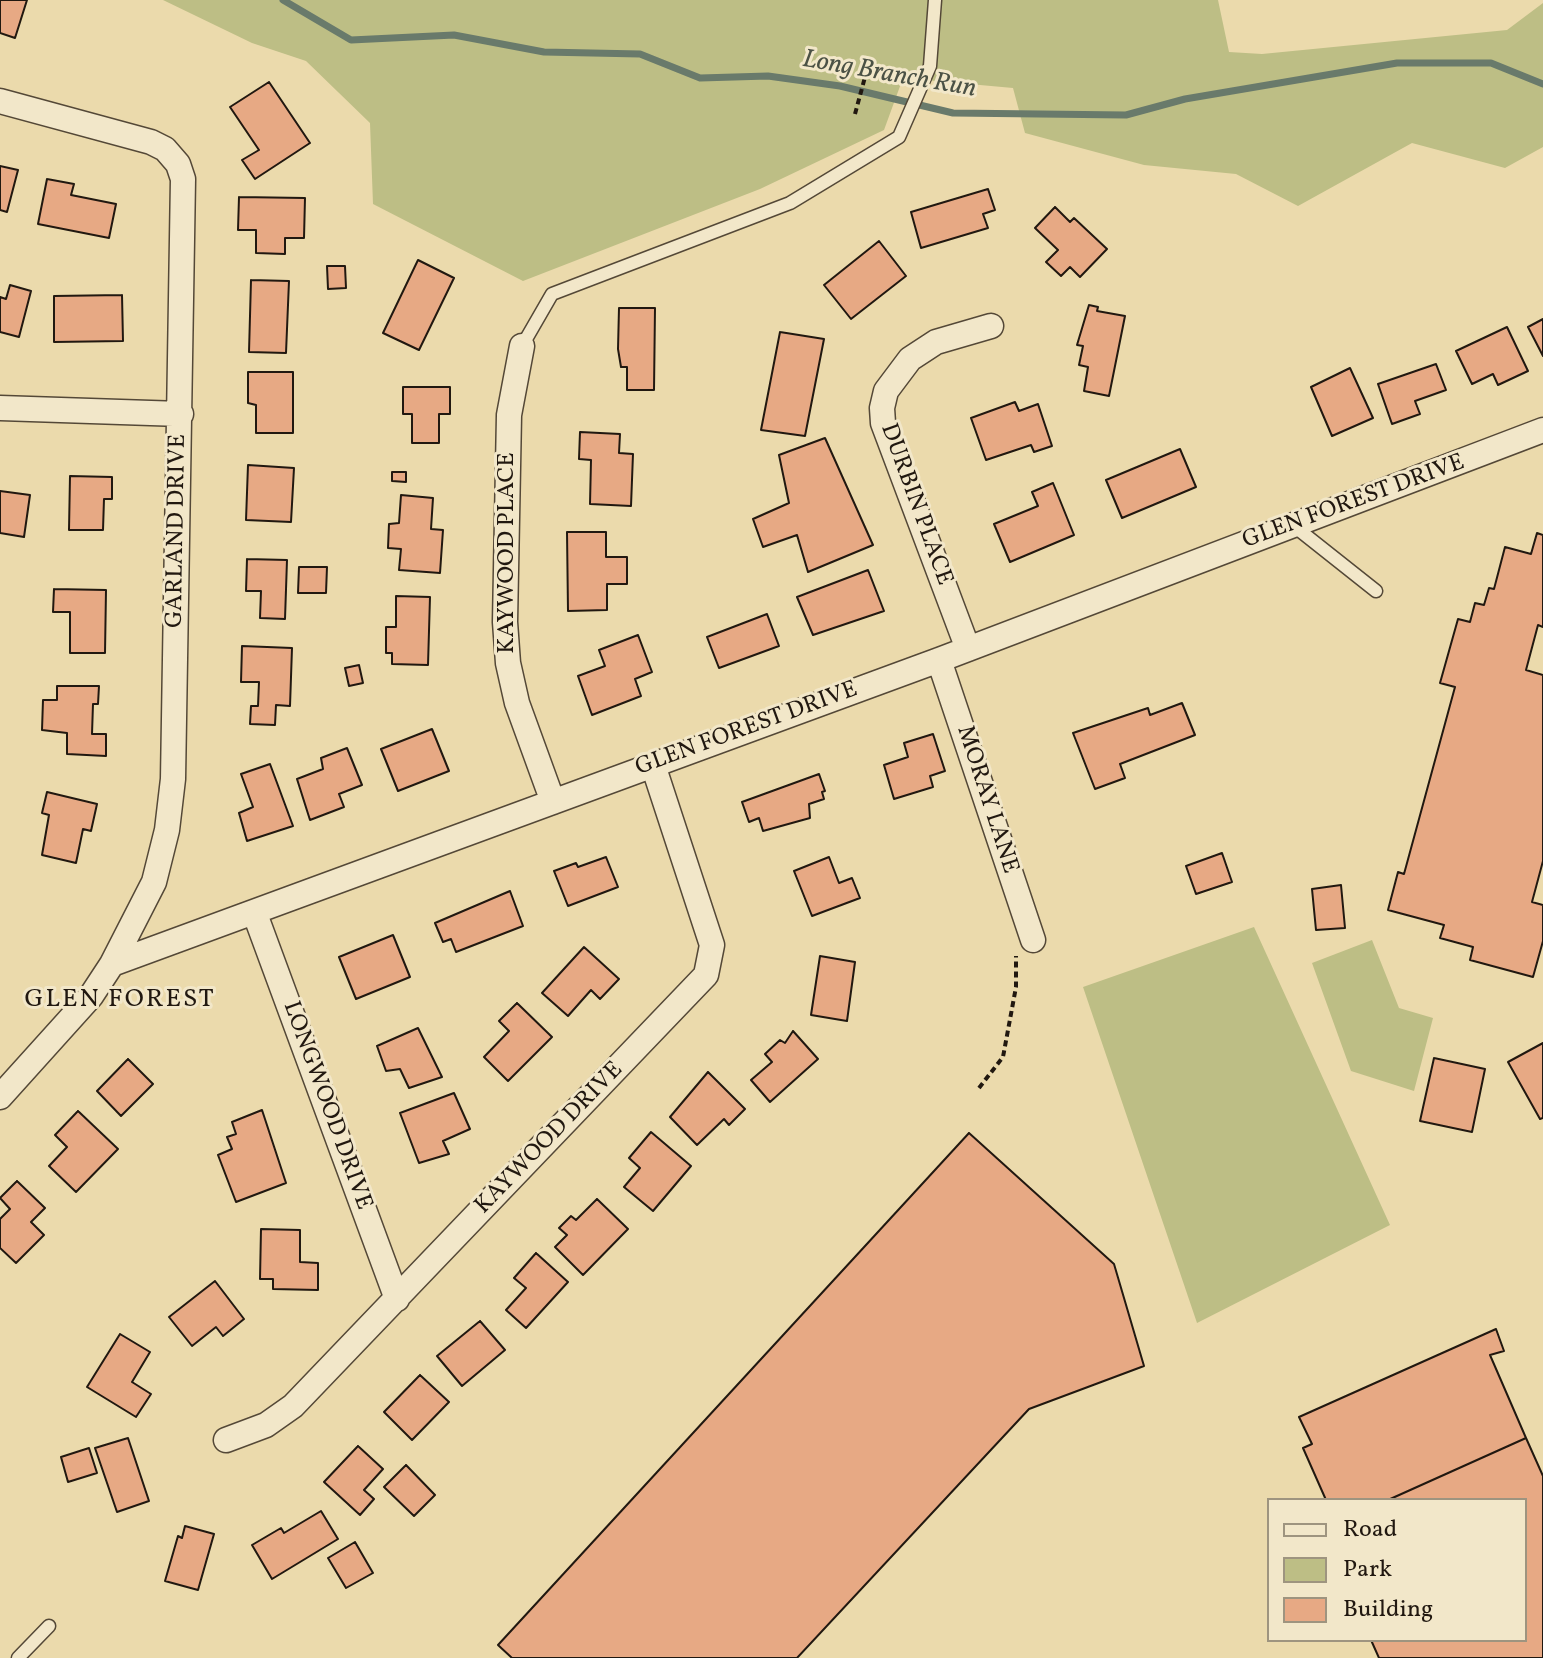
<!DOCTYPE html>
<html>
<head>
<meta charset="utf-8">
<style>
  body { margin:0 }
  #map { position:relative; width:1543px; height:1658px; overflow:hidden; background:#ebdaac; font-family:Vollkorn,serif }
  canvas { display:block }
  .legend { position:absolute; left:1267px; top:1498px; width:260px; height:144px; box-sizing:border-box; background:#f2e7c9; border:2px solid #9e947f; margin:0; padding:10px 14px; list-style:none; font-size:24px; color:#211810 }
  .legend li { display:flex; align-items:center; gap:16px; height:40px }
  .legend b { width:40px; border:2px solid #9e947f }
</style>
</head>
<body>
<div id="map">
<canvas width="1543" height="1658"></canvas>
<ul class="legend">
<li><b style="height:10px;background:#f2e7c9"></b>Road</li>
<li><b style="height:22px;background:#bdbe85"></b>Park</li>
<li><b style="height:22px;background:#e7a984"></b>Building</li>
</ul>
</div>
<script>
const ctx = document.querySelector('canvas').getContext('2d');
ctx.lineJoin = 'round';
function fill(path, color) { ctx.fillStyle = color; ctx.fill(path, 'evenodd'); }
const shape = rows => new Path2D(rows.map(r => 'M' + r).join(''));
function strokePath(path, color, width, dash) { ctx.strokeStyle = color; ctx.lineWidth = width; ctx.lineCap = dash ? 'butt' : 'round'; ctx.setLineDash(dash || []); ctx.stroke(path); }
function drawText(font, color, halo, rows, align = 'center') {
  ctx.font = font + ' Vollkorn,serif'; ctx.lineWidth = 6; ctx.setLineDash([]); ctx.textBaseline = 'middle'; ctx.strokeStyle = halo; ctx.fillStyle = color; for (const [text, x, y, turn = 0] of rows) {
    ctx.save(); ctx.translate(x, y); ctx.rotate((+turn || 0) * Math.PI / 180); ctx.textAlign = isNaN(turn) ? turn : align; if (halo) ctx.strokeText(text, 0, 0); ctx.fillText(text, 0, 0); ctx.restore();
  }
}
fill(shape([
  [163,0,1218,0,1229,52,1262,54,1507,30,1543,3,1543,147,1505,168,1412,143,1298,206,1236,174,1144,165,1025,133,1013,88,903,78,884,130,760,189,523,281,373,204,370,123,306,61,252,43],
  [1254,927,1390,1225,1197,1323,1083,987],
  [1372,940,1399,1008,1433,1018,1414,1091,1351,1071,1312,963]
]), '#bdbe85');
strokePath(shape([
  [283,0,351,40,454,35,544,52,640,54,700,78,768,76,840,86,953,113,1126,115,1185,99,1397,63,1491,63,1543,84]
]), '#697a6b', 7);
const building = shape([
  [0,0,27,0,15,38,0,33,0,0],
  [269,82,310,143,255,179,242,160,259,150,230,107,269,82],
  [0,166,18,170,7,212,0,210,0,166],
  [47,179,74,184,71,195,116,204,109,238,38,224,47,179],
  [988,189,995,210,983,214,988,228,921,248,911,212,988,189],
  [239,197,305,198,304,238,285,238,285,254,256,253,256,230,238,230,239,197],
  [1055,207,1070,222,1074,218,1107,249,1080,277,1070,267,1061,276,1046,262,1058,250,1035,228,1055,207],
  [879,241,906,276,851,319,824,285,879,241],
  [418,260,454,278,419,350,383,333,418,260],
  [327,266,345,266,346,288,328,289,327,266],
  [251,280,289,281,286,353,249,352,251,280],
  [10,285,31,291,19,337,0,332,0,297,6,299,10,285],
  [122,295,123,341,54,342,54,296,122,295],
  [1089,305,1098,307,1097,311,1125,316,1109,396,1084,391,1088,367,1079,365,1083,346,1077,345,1089,305],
  [619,308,655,308,654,390,627,390,627,367,621,367,618,349,619,308],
  [1543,319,1543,356,1528,327,1543,319],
  [1507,327,1528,371,1498,385,1493,374,1472,384,1456,351,1507,327],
  [780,332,824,339,805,436,761,430,780,332],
  [1436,364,1446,390,1415,401,1420,414,1392,424,1378,384,1436,364],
  [1350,368,1373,418,1332,436,1311,387,1350,368],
  [248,372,293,372,293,433,256,433,256,405,248,403,248,372],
  [403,387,450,387,450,414,439,414,439,443,412,443,412,414,403,414,403,387],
  [1015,402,1019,411,1038,404,1052,446,1034,452,1031,445,986,460,971,418,1015,402],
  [580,432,620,434,619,453,633,454,631,506,590,504,591,460,579,459,580,432],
  [825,438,873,545,808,572,797,535,763,547,753,519,789,503,779,455,825,438],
  [1180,449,1196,487,1122,518,1106,480,1180,449],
  [248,465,294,468,291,522,246,520,248,465],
  [392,472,406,472,406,482,392,481,392,472],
  [70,476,112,477,112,499,104,499,103,530,69,530,70,476],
  [1053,483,1074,535,1010,562,994,524,1038,506,1032,492,1053,483],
  [0,491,30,495,24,537,0,533,0,491],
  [401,495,433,498,431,529,443,530,440,573,399,570,401,549,388,548,389,524,399,523,401,495],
  [567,532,606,532,606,557,627,557,627,584,607,584,607,610,568,611,567,532],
  [1537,533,1543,535,1543,627,1538,625,1526,670,1543,675,1543,861,1532,902,1543,905,1543,941,1533,977,1470,960,1473,947,1440,938,1444,925,1388,910,1398,872,1404,874,1455,687,1440,683,1458,619,1470,622,1475,603,1484,605,1489,588,1494,589,1505,547,1531,554,1537,533],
  [247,559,287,560,285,619,260,618,261,591,246,591,247,559],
  [299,567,327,567,326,593,298,593,299,567],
  [868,570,884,611,813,635,797,597,868,570],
  [54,589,106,590,105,653,70,653,70,612,53,612,54,589],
  [396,596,430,597,428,665,392,664,392,653,386,653,386,627,396,627,396,596],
  [767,614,779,646,719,668,707,637,767,614],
  [638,635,652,672,635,679,641,696,592,715,578,676,605,666,599,650,638,635],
  [242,646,292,648,290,706,276,705,275,725,250,724,251,706,258,706,259,682,241,682,242,646],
  [359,665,363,683,349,686,345,668,359,665],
  [57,686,99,686,98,704,93,704,92,734,106,734,106,756,67,754,67,733,42,730,43,700,57,700,57,686],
  [1182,703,1195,735,1120,764,1125,778,1095,789,1073,733,1148,708,1150,715,1182,703],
  [432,729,449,771,398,791,381,749,432,729],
  [933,734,945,771,930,776,933,787,894,799,884,765,908,757,904,743,933,734],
  [347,748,362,785,339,794,344,807,310,820,297,779,323,769,321,758,347,748],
  [270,764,293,826,247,841,239,813,253,807,241,774,270,764],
  [819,774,825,791,822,792,824,799,809,804,810,818,763,831,759,818,749,822,742,802,819,774],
  [47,792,97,804,91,831,83,829,76,863,42,855,49,815,42,813,47,792],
  [1222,853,1232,882,1196,894,1186,866,1222,853],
  [606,857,618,887,568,906,554,871,576,863,578,867,606,857],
  [829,857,839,883,852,878,860,898,812,916,794,871,829,857],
  [1341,885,1345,928,1316,930,1312,889,1341,885],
  [510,891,523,926,456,952,451,939,443,942,435,923,510,891],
  [393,935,410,977,356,999,339,957,393,935],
  [584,947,619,979,600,999,591,990,568,1016,542,993,584,947],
  [820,956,855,962,847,1021,811,1015,820,956],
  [517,1003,552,1037,508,1081,484,1057,509,1031,499,1021,517,1003],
  [418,1028,442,1077,409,1088,400,1069,386,1071,377,1046,418,1028],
  [793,1031,818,1059,770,1102,751,1080,772,1062,765,1054,780,1040,785,1043,793,1031],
  [1543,1043,1543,1118,1540,1119,1508,1062,1543,1043],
  [1434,1058,1485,1069,1472,1132,1420,1121,1434,1058],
  [128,1059,153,1084,121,1116,97,1091,128,1059],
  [708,1072,745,1109,729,1125,724,1119,697,1145,670,1117,708,1072],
  [454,1093,470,1129,443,1141,449,1154,419,1163,400,1113,454,1093],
  [262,1110,286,1183,236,1202,218,1155,232,1149,227,1137,236,1134,232,1122,262,1110],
  [78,1111,118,1149,76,1192,49,1166,67,1147,55,1135,78,1111],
  [651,1132,691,1166,653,1211,624,1187,640,1168,629,1158,651,1132],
  [969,1133,1114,1264,1144,1366,1029,1409,797,1658,512,1658,498,1645,969,1133],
  [17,1181,45,1208,31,1222,44,1235,16,1263,0,1248,0,1219,10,1209,0,1198,17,1181],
  [597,1199,628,1229,583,1275,555,1247,567,1235,559,1228,571,1216,576,1220,597,1199],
  [261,1229,300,1230,300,1262,318,1263,318,1290,273,1289,273,1279,260,1279,261,1229],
  [536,1253,568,1282,526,1328,506,1310,526,1288,514,1278,536,1253],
  [215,1281,244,1319,223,1336,216,1327,192,1346,169,1317,215,1281],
  [480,1321,505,1350,462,1386,437,1356,480,1321],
  [1496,1329,1504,1351,1490,1355,1526,1438,1388,1500,1326,1500,1303,1448,1312,1444,1299,1417,1496,1329],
  [120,1334,150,1352,132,1382,151,1394,136,1417,87,1387,120,1334],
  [420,1375,449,1402,412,1440,384,1412,420,1375],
  [128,1438,149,1501,117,1512,95,1448,128,1438],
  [1526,1438,1543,1476,1543,1658,1379,1658,1371,1640,1525,1640,1525,1500,1388,1500,1526,1438],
  [358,1446,383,1469,364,1490,374,1499,360,1515,324,1482,358,1446],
  [89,1448,97,1473,68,1482,61,1457,89,1448],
  [406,1465,435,1495,414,1516,384,1487,406,1465],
  [321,1511,338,1539,272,1579,252,1545,281,1528,284,1533,321,1511],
  [185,1526,214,1534,198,1590,165,1581,178,1536,182,1538,185,1526],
  [355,1542,373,1573,346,1588,328,1558,355,1542]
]);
fill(building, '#e7a984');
strokePath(building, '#211810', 2);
const service = shape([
  [522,346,552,294,790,203,899,137,930,66,935,0],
  [1294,526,1376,591],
  [18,1658,49,1626]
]);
const minor = shape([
  [0,101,151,142,165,149,178,164,183,179,173,779,167,830,154,882,112,964],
  [522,346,509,415,505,622,508,663,517,703,553,802],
  [0,408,181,414],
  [968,649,883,423,882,408,886,391,910,359,936,342,991,326],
  [939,660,1033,940],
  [255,914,397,1299],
  [0,1097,91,996,112,964,939,660,1543,430],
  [226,1440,266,1425,293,1406,706,975,712,945,653,765]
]);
strokePath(service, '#544837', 15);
strokePath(minor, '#544837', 27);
strokePath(shape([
  [855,114,868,66],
  [979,1088,1003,1057,1016,987,1016,956]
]), '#211810', 4, [6, 4]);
strokePath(service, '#f2e7c9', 12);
strokePath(minor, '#f2e7c9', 24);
drawText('24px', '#211810', '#f2e7c9', [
  ["GLEN FOREST DRIVE",1354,503,-20],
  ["DURBIN PLACE",915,505,70],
  ["GARLAND DRIVE",178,531,-89],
  ["KAYWOOD PLACE",509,553,-90],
  ["GLEN FOREST DRIVE",747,730,-20],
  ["MORAY LANE",986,800,72],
  ["LONGWOOD DRIVE",326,1106,70],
  ["KAYWOOD DRIVE",550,1139,-46]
]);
drawText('italic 26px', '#4b5145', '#f2e7c9', [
  ["Long Branch Run",889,76,10]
]);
ctx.letterSpacing = '2px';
drawText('26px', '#211810', '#f2e7c9', [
  ["GLEN FOREST",120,1001]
]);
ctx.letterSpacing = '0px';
</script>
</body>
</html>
